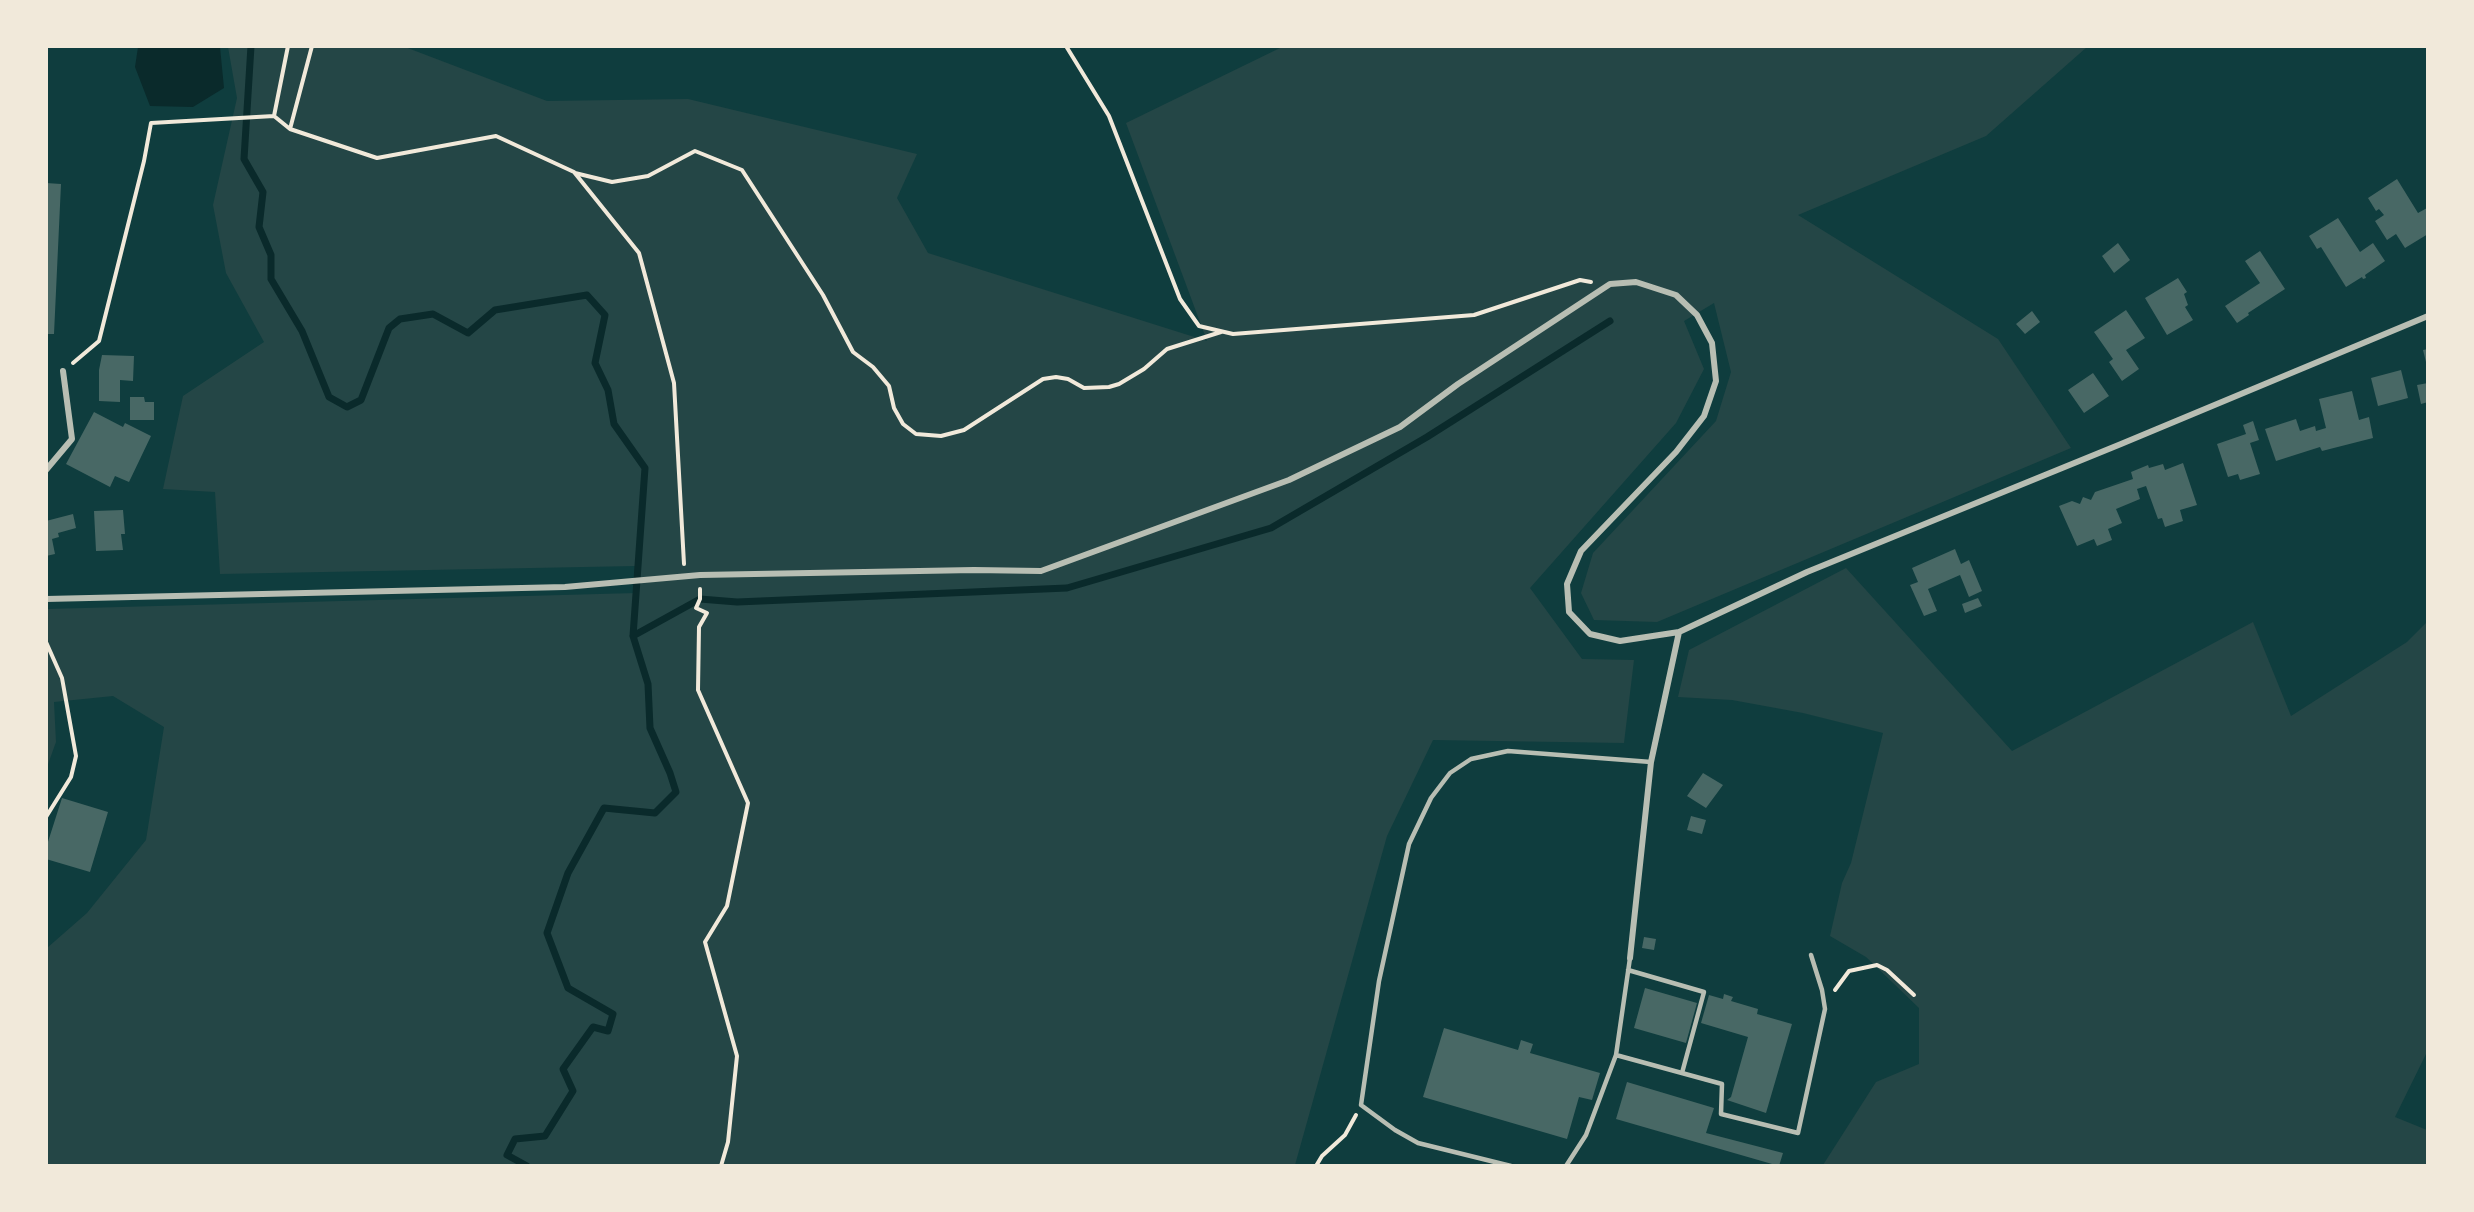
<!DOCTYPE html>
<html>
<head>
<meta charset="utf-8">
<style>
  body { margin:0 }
  #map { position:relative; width:2474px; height:1212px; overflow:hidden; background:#0f3d3e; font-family:"Roboto Condensed",sans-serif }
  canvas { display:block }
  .frame { position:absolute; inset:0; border:48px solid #f1e9da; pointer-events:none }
</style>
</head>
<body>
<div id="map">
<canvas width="2474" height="1212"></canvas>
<div class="frame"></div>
</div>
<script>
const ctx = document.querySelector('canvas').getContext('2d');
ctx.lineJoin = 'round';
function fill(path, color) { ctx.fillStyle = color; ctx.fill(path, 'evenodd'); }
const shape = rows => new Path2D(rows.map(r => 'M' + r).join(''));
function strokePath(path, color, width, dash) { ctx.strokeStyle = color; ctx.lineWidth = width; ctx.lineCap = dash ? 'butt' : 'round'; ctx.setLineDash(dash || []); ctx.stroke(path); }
fill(shape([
  [228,47,405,47,547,101,688,99,917,154,897,198,928,253,1207,341,1126,123,1282,47,2087,47,1986,136,1798,215,1998,339,2071,448,1657,622,1594,620,1581,593,1593,553,1716,421,1731,372,1714,303,1684,321,1704,369,1676,423,1530,588,1582,659,1634,660,1624,743,1433,740,1387,836,1295,1165,47,1165,47,948,87,913,146,840,164,727,113,696,54,702,56,742,47,767,47,609,636,593,636,566,220,574,215,492,163,489,183,396,264,342,226,273,213,205,237,98],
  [1846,568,2012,751,2253,622,2291,716,2407,642,2427,622,2427,1052,2395,1117,2427,1130,2427,1163,2425,1166,1823,1165,1876,1082,1919,1064,1919,1008,1866,957,1830,936,1842,883,1851,863,1883,733,1803,713,1732,700,1678,697,1689,650]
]), '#244646');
fill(shape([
  [138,47,220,47,224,88,193,107,150,106,135,67]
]), '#0a2a2b');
strokePath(shape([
  [251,46,244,159,263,192,259,227,271,255,271,279,302,331,329,397,347,407,361,400,389,328,400,319,433,314,468,333,495,310,587,295,605,315,595,363,608,390,614,424,645,468,633,636,648,684,650,728,670,773,676,792,655,813,604,808,568,873,547,933,568,988,613,1014,608,1031,593,1027,563,1069,573,1091,545,1136,515,1139,507,1155,527,1166],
  [633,636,700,599,737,602,1067,588,1271,528,1427,437,1610,321]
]), '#0a2a2b', 7);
fill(shape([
  [2397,179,2418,213,2427,208,2428,209,2428,234,2405,248,2396,234,2387,240,2375,221,2384,215,2379,209,2376,211,2368,198],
  [46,183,61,184,54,334,46,334],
  [2338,218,2360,252,2373,243,2385,261,2365,275,2366,278,2363,279,2362,277,2346,287,2321,247,2317,249,2309,236],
  [2118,243,2130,260,2114,273,2102,256],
  [2260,251,2285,289,2248,313,2249,315,2237,323,2225,306,2260,283,2245,261],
  [2178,278,2187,292,2184,294,2188,305,2185,307,2193,320,2167,335,2145,298],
  [2126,310,2145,338,2126,350,2139,369,2122,381,2109,362,2113,359,2094,332],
  [2032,311,2040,322,2025,334,2016,324],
  [2428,349,2428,366,2427,366,2423,350],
  [102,355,134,356,133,381,120,380,120,402,99,401,99,370],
  [2401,370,2408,398,2378,406,2371,378],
  [2093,373,2109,396,2084,413,2068,390],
  [2428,383,2428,402,2421,404,2417,385],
  [2352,391,2359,420,2369,417,2373,438,2322,451,2320,447,2276,461,2265,429,2296,419,2300,431,2315,426,2316,431,2326,428,2319,399],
  [130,397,144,397,145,402,154,402,154,420,130,420],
  [94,412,123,427,125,423,151,436,129,482,115,476,110,487,66,464],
  [2253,421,2259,440,2250,443,2260,474,2240,480,2238,474,2228,477,2217,444,2246,434,2243,425],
  [2183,463,2197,505,2180,510,2183,521,2165,527,2162,518,2158,519,2146,486,2137,489,2140,499,2116,509,2122,523,2108,529,2112,540,2097,546,2094,539,2077,546,2059,506,2072,501,2080,504,2083,497,2091,500,2095,492,2133,479,2131,472,2148,465,2149,468,2163,464,2165,470],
  [123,510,125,534,121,534,123,550,96,551,94,511],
  [73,514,76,528,58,533,59,537,52,539,55,554,46,556,46,521],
  [1955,549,1961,564,1969,560,1982,591,1969,597,1960,575,1928,589,1937,611,1924,616,1910,585,1918,582,1912,568],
  [1978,598,1982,606,1965,613,1962,604],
  [1703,773,1723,785,1706,808,1687,796],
  [62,798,108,812,90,872,46,859,46,848],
  [1691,816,1706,820,1702,834,1687,830],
  [1644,937,1656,939,1654,950,1642,948],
  [1645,988,1697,1003,1686,1043,1634,1028],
  [1724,994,1733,997,1731,1001,1758,1009,1757,1014,1792,1024,1766,1113,1727,1100,1731,1097,1748,1037,1701,1023,1709,995,1723,999],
  [1444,1028,1518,1050,1521,1040,1533,1044,1530,1053,1600,1073,1592,1100,1579,1097,1567,1139,1423,1097],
  [1627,1082,1714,1108,1706,1133,1783,1153,1779,1166,1616,1119]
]), '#486865');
strokePath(shape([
  [1066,46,1109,116,1180,299,1199,326,1233,334,1474,315,1580,280,1591,282],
  [274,116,288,46],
  [290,129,312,46],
  [575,173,612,182,648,176,695,151,742,170,823,295,853,352,873,367,889,386,894,408,903,424,916,434,941,436,964,430,1043,379,1056,377,1068,379,1084,388,1109,387,1119,384,1144,369,1167,349,1221,332],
  [73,363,99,341,144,161,151,123,274,116,290,129,377,158,496,136,574,172,639,253,674,383,684,564],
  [700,589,700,599,696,608,707,613,699,627,698,690,748,803,727,906,705,942,737,1056,728,1142,721,1166],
  [46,642,62,678,76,756,71,777,46,817],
  [1835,990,1849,971,1877,965,1887,970,1914,995],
  [1316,1166,1322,1156,1345,1135,1356,1115]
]), '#f1e9da', 4);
strokePath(shape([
  [1628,970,1704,992,1682,1073],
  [1616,1055,1722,1084,1721,1114,1798,1133,1825,1009,1822,990,1811,955],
  [1511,1166,1418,1143,1395,1130,1361,1105,1379,981,1409,844,1431,798,1450,773,1471,759,1508,751,1651,762],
  [1566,1166,1586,1135,1616,1055,1630,958]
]), '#b8beb3', 4.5);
strokePath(shape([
  [46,470,72,439,63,371],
  [46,599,565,587,700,575,974,570,1041,571,1289,480,1400,427,1458,384,1610,284,1636,282,1676,295,1697,315,1712,343,1716,381,1704,416,1676,452,1581,551,1567,584,1569,612,1590,634,1620,641,1679,632,1807,572,2121,444,2428,316],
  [1630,958,1651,762,1679,632]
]), '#b8beb3', 6);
</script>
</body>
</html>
